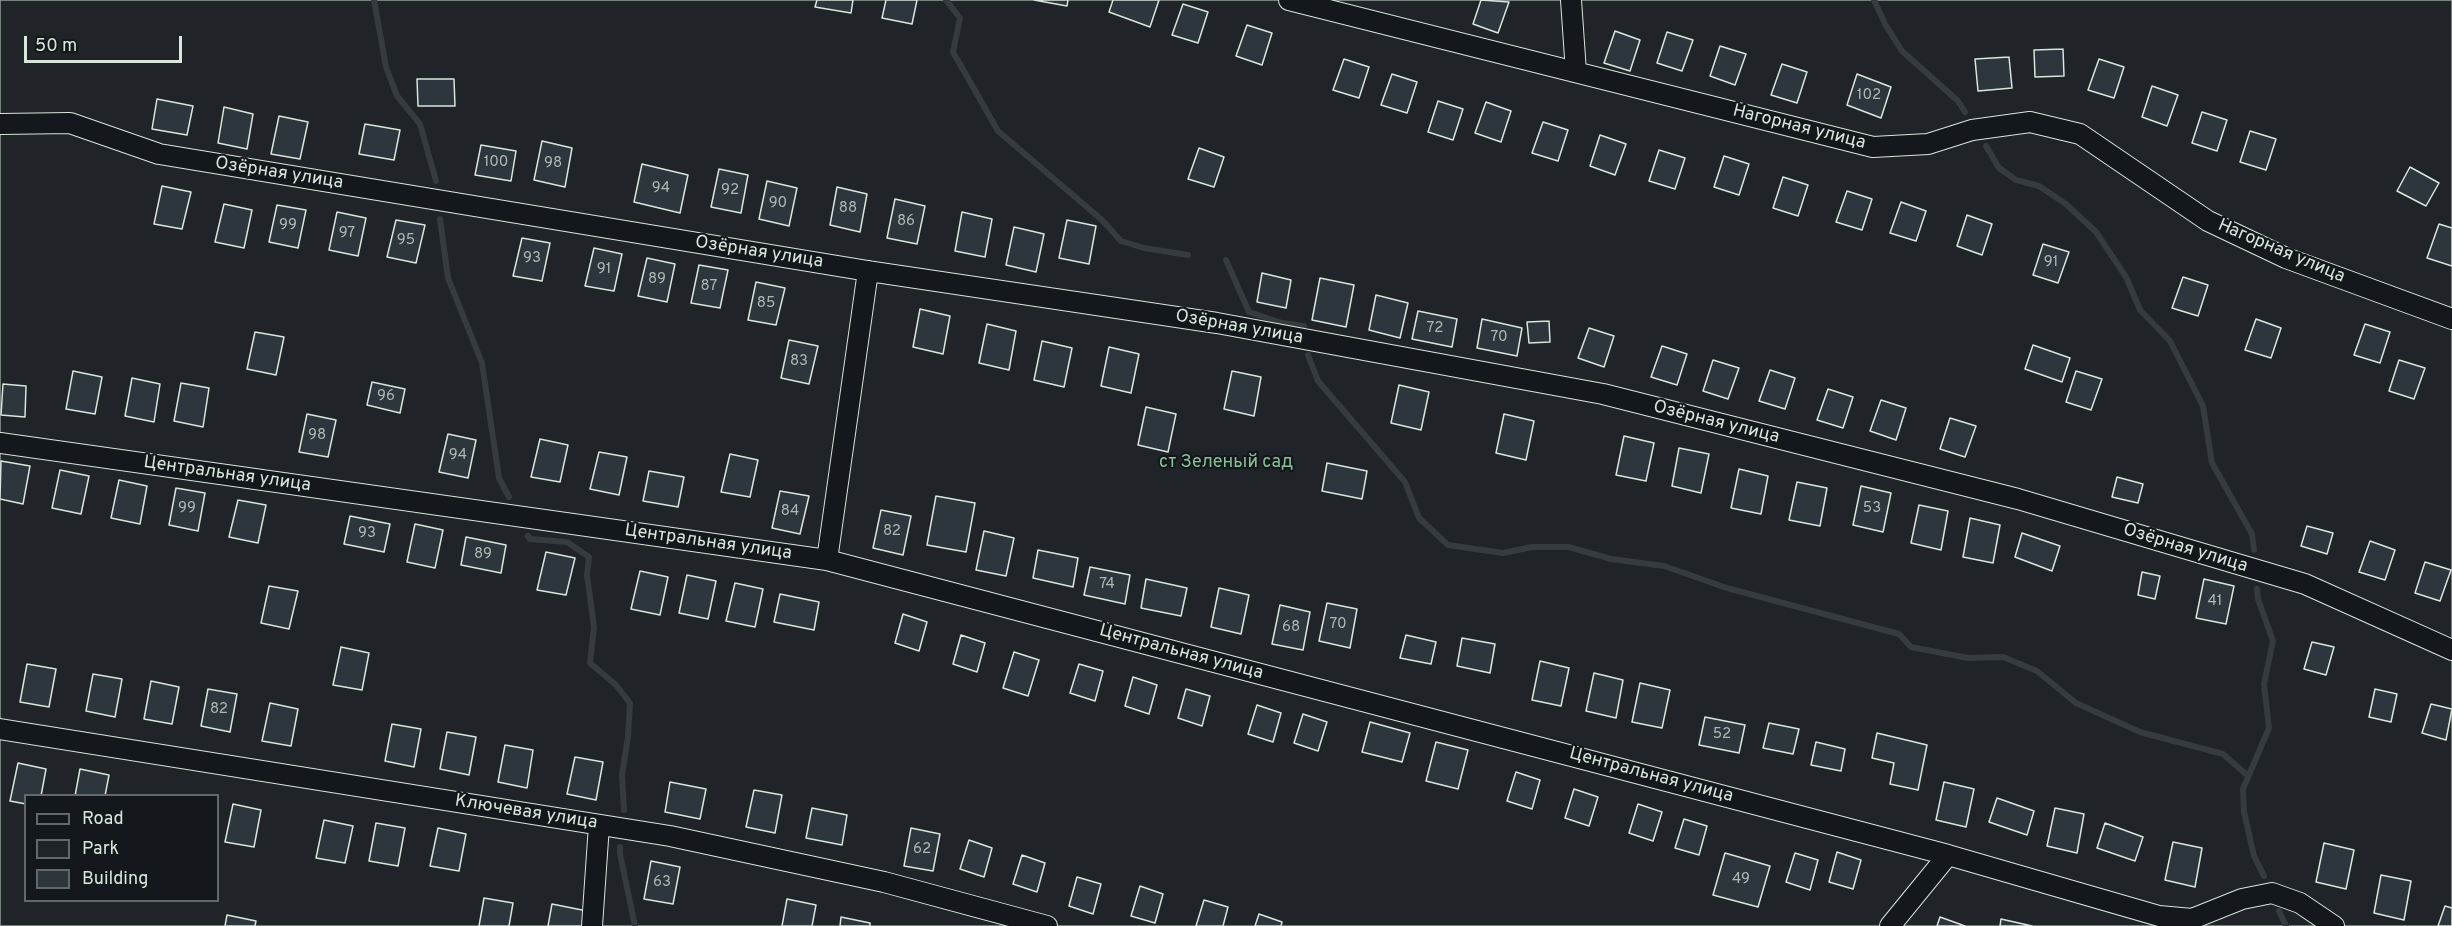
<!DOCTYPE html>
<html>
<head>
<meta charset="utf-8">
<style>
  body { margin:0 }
  #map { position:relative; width:2452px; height:926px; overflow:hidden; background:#14181c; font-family:Overpass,sans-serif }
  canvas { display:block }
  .legend { position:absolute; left:24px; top:794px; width:195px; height:108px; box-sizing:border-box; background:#14181c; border:2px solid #626a69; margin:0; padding:8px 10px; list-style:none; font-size:18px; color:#d8e6dc }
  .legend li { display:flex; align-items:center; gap:12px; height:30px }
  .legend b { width:30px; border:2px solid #626a69 }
  .scale { position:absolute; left:24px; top:36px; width:158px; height:27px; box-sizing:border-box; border:3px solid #d8e6dc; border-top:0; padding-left:8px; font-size:18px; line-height:21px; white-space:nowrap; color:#d8e6dc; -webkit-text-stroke:4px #14181c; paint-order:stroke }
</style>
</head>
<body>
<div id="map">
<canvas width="2452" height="926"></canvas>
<ul class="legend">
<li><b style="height:8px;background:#14181c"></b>Road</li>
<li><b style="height:16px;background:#202428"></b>Park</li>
<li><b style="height:16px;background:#2c363c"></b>Building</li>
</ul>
<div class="scale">50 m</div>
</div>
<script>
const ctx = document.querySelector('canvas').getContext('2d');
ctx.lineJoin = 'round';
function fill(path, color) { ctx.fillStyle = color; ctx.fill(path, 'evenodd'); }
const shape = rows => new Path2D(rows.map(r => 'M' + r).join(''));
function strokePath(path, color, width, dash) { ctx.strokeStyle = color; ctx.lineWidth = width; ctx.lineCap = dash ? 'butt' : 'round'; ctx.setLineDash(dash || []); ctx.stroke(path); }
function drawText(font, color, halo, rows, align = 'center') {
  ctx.font = font + ' Overpass,sans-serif'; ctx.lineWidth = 4.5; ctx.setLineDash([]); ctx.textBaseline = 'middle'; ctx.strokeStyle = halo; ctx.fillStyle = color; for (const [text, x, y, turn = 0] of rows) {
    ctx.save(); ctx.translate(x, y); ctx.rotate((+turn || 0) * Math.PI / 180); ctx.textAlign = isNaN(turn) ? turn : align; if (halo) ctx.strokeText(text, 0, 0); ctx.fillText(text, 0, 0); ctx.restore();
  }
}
const green = shape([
  [0,0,2452,0,2452,926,0,926,0,0],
  [26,796,218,796,218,900,26,900,26,796]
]);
fill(green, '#202428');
strokePath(green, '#939e99', 1.5);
strokePath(shape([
  [374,0,386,67,397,96,420,124,436,181],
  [946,0,960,18,953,52,998,131,1102,220,1121,241,1144,248,1188,255],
  [1874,0,1885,24,1902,51,1958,101,1965,112],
  [1986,146,1999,168,2016,180,2039,186,2066,204,2096,232,2126,277,2140,310,2170,341,2203,406,2212,463,2252,534,2254,550],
  [440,219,448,278,482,363,499,478,509,497],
  [1226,260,1249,312,1282,323,1304,326],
  [1308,355,1318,381,1405,482,1419,518,1448,545,1503,553,1532,547,1569,547,1611,559,1664,566,1727,588,1899,634,1911,647,1968,658,2003,657,2037,671,2076,703,2140,732,2223,754,2248,776],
  [528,536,530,539,567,542,589,557,587,575,594,627,590,663,616,685,630,703,628,737,622,775,624,810],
  [2257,589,2258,599,2273,641,2264,684,2269,728,2243,789,2244,812,2254,856,2264,876],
  [620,847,620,854,635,926],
  [2279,911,2286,926]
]), '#363b3e', 6);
const building = shape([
  [817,0,853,0,851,13,815,7,817,0],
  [886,0,917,0,912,24,882,18,886,0],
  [1034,0,1068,0,1067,6,1034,0],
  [1113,0,1159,0,1150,27,1109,12,1113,0],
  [1481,0,1509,2,1498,33,1473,24,1481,0],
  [1183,4,1208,12,1198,43,1172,35,1183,4],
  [1247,25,1272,33,1262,65,1236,56,1247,25],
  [1615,31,1640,40,1630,71,1604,63,1615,31],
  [1667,32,1693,40,1682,71,1657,63,1667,32],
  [1720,46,1746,54,1735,85,1710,76,1720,46],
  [2063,49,2064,76,2035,77,2034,50,2063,49],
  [2009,57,2012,88,1978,91,1975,59,2009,57],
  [1344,59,1369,67,1359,98,1333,90,1344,59],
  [2099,59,2124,67,2114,98,2088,90,2099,59],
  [1782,64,1807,72,1797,103,1771,95,1782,64],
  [1392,74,1417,82,1407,113,1381,105,1392,74],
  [1857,74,1891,87,1881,118,1847,105,1857,74],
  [417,79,454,79,455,106,418,106,417,79],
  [2152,86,2178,95,2167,126,2142,117,2152,86],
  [157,99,193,106,187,135,152,129,157,99],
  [1438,101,1463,109,1453,140,1428,132,1438,101],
  [1486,102,1511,111,1501,142,1475,133,1486,102],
  [224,107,253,114,247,149,218,143,224,107],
  [2202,112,2227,120,2217,151,2192,143,2202,112],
  [279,116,308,122,300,159,271,154,279,116],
  [1543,122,1568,130,1558,161,1532,153,1543,122],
  [365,124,400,130,394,160,359,154,365,124],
  [2250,131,2276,139,2266,170,2240,162,2250,131],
  [1600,135,1626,144,1615,175,1590,166,1600,135],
  [542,141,572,148,565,187,534,180,542,141],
  [481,145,516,151,511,181,475,175,481,145],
  [1199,148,1224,157,1214,187,1188,179,1199,148],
  [1659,150,1685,158,1675,189,1649,181,1659,150],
  [1724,156,1749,164,1739,195,1714,187,1724,156],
  [642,164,688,175,680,213,634,202,642,164],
  [2410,167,2439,183,2426,206,2397,191,2410,167],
  [719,169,748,175,741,213,711,207,719,169],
  [1783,177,1808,185,1798,216,1773,208,1783,177],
  [767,181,797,188,789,226,759,219,767,181],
  [162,186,191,192,182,229,154,224,162,186],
  [837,187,867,194,860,232,830,225,837,187],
  [1847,191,1872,199,1862,230,1836,222,1847,191],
  [895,199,925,206,917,244,887,238,895,199],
  [1901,202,1926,211,1916,241,1890,233,1901,202],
  [224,204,252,210,244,248,215,242,224,204],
  [277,205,306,210,298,248,269,242,277,205],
  [337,212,366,218,358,256,329,250,337,212],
  [962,212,992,219,985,257,955,251,962,212],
  [1967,215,1992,224,1982,255,1957,246,1967,215],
  [396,220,425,225,416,263,387,257,396,220],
  [1067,220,1096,226,1089,264,1059,258,1067,220],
  [2439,224,2452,228,2452,266,2427,258,2439,224],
  [1014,227,1044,234,1036,272,1006,265,1014,227],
  [522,238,550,243,542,281,513,276,522,238],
  [2043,244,2069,252,2058,283,2033,275,2043,244],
  [594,248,622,254,614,291,585,286,594,248],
  [647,258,675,264,667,302,638,296,647,258],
  [699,265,728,270,720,308,691,303,699,265],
  [1262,273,1291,280,1286,308,1257,302,1262,273],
  [2183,277,2208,285,2198,316,2172,308,2183,277],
  [1320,278,1354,285,1346,327,1312,320,1320,278],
  [756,282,785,288,776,325,748,320,756,282],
  [1376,295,1408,303,1400,338,1369,330,1376,295],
  [920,309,950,316,943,354,913,347,920,309],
  [1418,311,1457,319,1452,347,1412,339,1418,311],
  [1482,319,1522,328,1517,356,1477,348,1482,319],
  [2256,319,2281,328,2271,358,2245,350,2256,319],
  [1549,321,1550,342,1529,343,1527,322,1549,321],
  [987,324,1016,331,1009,370,979,363,987,324],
  [2365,324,2390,332,2380,363,2354,355,2365,324],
  [1589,328,1614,336,1604,367,1578,358,1589,328],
  [255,332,284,337,276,375,247,369,255,332],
  [789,340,818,346,809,384,781,378,789,340],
  [1042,341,1072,348,1064,387,1034,380,1042,341],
  [2033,345,2070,358,2062,382,2025,369,2033,345],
  [1662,346,1687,354,1677,385,1651,377,1662,346],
  [1109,347,1139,354,1131,393,1101,386,1109,347],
  [1713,360,1739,368,1728,399,1703,391,1713,360],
  [2399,360,2425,368,2414,399,2389,391,2399,360],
  [1770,370,1795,378,1785,409,1759,401,1770,370],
  [73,371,102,377,95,414,66,409,73,371],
  [1232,371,1261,377,1254,416,1224,409,1232,371],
  [2076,371,2102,379,2091,410,2066,402,2076,371],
  [132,378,160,384,154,422,125,416,132,378],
  [372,382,405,389,400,413,367,405,372,382],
  [181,383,209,388,203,427,174,421,181,383],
  [3,384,26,386,25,417,1,415,3,384],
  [1399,385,1429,392,1421,430,1391,423,1399,385],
  [1828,389,1853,397,1843,428,1817,420,1828,389],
  [1881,400,1906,408,1896,440,1870,431,1881,400],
  [1146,407,1176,414,1168,452,1138,445,1146,407],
  [307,414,336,420,328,457,299,452,307,414],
  [1504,414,1534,421,1526,460,1496,453,1504,414],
  [1950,418,1976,426,1965,457,1940,449,1950,418],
  [448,434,476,440,468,478,439,472,448,434],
  [1624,436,1654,443,1646,481,1616,475,1624,436],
  [540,439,568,445,560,482,531,477,540,439],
  [1679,448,1709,454,1701,493,1672,486,1679,448],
  [599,452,627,457,619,495,590,489,599,452],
  [730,454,758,460,750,497,721,492,730,454],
  [1,461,30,466,23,504,0,499,1,461],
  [1327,463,1367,471,1362,499,1322,491,1327,463],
  [1739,469,1768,476,1761,514,1731,508,1739,469],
  [60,470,89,476,81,514,52,508,60,470],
  [649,471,684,477,678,507,643,501,649,471],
  [2117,477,2143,484,2138,503,2112,497,2117,477],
  [119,480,147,486,140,524,111,518,119,480],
  [1797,482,1827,488,1820,526,1789,520,1797,482],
  [1861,486,1891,493,1883,532,1853,525,1861,486],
  [176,488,205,493,198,531,169,525,176,488],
  [780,491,809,496,800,534,772,528,780,491],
  [936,496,975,503,966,552,927,545,936,496],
  [238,500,266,505,258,543,229,537,238,500],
  [1919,505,1948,511,1941,550,1911,543,1919,505],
  [881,510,911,516,903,555,873,548,881,510],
  [350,516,390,524,384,552,344,544,350,516],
  [1970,518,2000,525,1993,563,1963,557,1970,518],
  [415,524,443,530,435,568,407,562,415,524],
  [2307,526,2333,533,2327,554,2301,546,2307,526],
  [984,531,1014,538,1006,576,976,570,984,531],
  [2022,533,2060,546,2052,571,2015,557,2022,533],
  [466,537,506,545,501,573,461,565,466,537],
  [2370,541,2395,550,2385,580,2359,572,2370,541],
  [1038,550,1078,558,1073,587,1033,578,1038,550],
  [546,552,575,558,566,595,537,590,546,552],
  [2425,562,2451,570,2440,601,2415,593,2425,562],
  [1090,567,1130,575,1125,604,1084,595,1090,567],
  [640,571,668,577,660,615,631,609,640,571],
  [2142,572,2160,576,2155,599,2138,595,2142,572],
  [687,575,716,581,708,619,679,613,687,575],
  [1146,579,1187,588,1181,616,1141,608,1146,579],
  [2204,579,2234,586,2226,624,2196,618,2204,579],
  [735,583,763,589,755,627,726,621,735,583],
  [269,586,298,591,289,629,261,623,269,586],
  [1219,588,1249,595,1241,634,1211,627,1219,588],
  [780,594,819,602,814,630,774,622,780,594],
  [1327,603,1357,609,1350,648,1319,641,1327,603],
  [1280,605,1310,612,1303,650,1272,644,1280,605],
  [903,614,927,622,919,651,895,643,903,614],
  [961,635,985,643,977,672,953,664,961,635],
  [1406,635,1436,642,1431,664,1400,658,1406,635],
  [1462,638,1495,644,1490,673,1457,666,1462,638],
  [2312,642,2334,647,2326,675,2304,669,2312,642],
  [341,647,369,653,362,690,333,685,341,647],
  [1014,652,1039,660,1028,696,1003,688,1014,652],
  [1540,661,1569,668,1561,706,1532,700,1540,661],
  [27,664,56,669,49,707,20,702,27,664],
  [1079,664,1103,671,1095,701,1070,693,1079,664],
  [1594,673,1623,680,1616,718,1586,711,1594,673],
  [93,674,122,679,115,717,86,711,93,674],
  [1133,677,1157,685,1149,714,1125,706,1133,677],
  [151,681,179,687,172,724,144,719,151,681],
  [1640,683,1670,690,1662,728,1632,722,1640,683],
  [208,689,237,694,230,732,201,726,208,689],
  [1186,689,1210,696,1202,726,1178,718,1186,689],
  [2375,689,2397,694,2391,722,2369,717,2375,689],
  [270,703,298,709,291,746,262,741,270,703],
  [2431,704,2452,709,2446,740,2422,733,2431,704],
  [1257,705,1281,713,1273,742,1248,734,1257,705],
  [1303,714,1327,722,1318,751,1294,743,1303,714],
  [1705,717,1745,725,1739,753,1699,745,1705,717],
  [1370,722,1410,733,1402,762,1362,752,1370,722],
  [1769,723,1799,729,1793,754,1763,748,1769,723],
  [392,724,421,729,414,767,385,761,392,724],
  [447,732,476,737,469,775,440,769,447,732],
  [1877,733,1927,745,1918,790,1890,784,1894,763,1872,758,1877,733],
  [1436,742,1468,750,1458,789,1426,781,1436,742],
  [1816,742,1845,749,1841,771,1811,765,1816,742],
  [505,745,533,750,527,788,498,782,505,745],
  [575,757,603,762,596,800,567,794,575,757],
  [18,763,46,769,41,796,26,796,26,804,10,801,18,763],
  [80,769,109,775,105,796,75,796,80,769],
  [1516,772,1540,780,1532,809,1507,801,1516,772],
  [670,782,706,789,700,819,665,812,670,782],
  [1944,782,1974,789,1966,827,1936,820,1944,782],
  [1574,789,1598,797,1589,826,1565,818,1574,789],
  [754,790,782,795,775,833,746,827,754,790],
  [1997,798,2034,811,2027,835,1989,822,1997,798],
  [233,804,261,810,254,847,225,842,233,804],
  [1638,804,1662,812,1653,841,1629,833,1638,804],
  [812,808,847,815,842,845,806,838,812,808],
  [2055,808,2084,814,2077,853,2047,846,2055,808],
  [1684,819,1707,826,1699,855,1675,848,1684,819],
  [324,820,353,826,345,863,316,858,324,820],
  [376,823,405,828,398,866,369,861,376,823],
  [2105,823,2143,837,2135,861,2097,848,2105,823],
  [438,828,466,834,459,871,430,866,438,828],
  [911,828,940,834,933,871,904,866,911,828],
  [969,840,992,848,984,877,960,869,969,840],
  [2173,842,2202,848,2195,887,2165,880,2173,842],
  [2324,843,2354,850,2346,889,2316,882,2324,843],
  [1837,852,1861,860,1853,889,1829,882,1837,852],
  [1725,853,1770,866,1758,907,1713,895,1725,853],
  [1795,853,1818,860,1810,890,1786,882,1795,853],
  [1022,855,1045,863,1037,892,1013,884,1022,855],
  [651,861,680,867,673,904,644,899,651,861],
  [2381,875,2411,881,2404,920,2374,913,2381,875],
  [1077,877,1101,884,1093,914,1069,906,1077,877],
  [1140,886,1163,894,1155,923,1131,916,1140,886],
  [484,898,513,903,509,926,479,926,484,898],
  [787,899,816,905,812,926,782,926,787,899],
  [1204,900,1228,907,1223,926,1196,926,1204,900],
  [552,904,587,911,584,926,548,926,552,904],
  [2445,906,2452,908,2452,926,2438,926,2445,906],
  [1259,914,1282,922,1281,926,1255,926,1259,914],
  [227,915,256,921,255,926,225,926,227,915],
  [841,917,870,923,870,926,840,926,841,917],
  [1940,917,1965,926,1937,926,1940,917],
  [2001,919,2032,926,2000,926,2001,919]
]);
fill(building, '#2c363c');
strokePath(building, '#d8e6dc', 1.5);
const minor = shape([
  [1289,0,1873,147,1928,144,1972,130,2030,122,2080,134,2208,221,2286,258,2452,319],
  [1571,0,1576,72],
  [0,124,70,123,159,154,868,271,1217,323,1603,394,2018,499,2305,584,2452,650],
  [0,443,827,560,1948,855,2159,916,2192,919,2242,899,2272,893,2300,903,2334,926],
  [827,560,868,271],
  [0,729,670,836,884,882,1047,926],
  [592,926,599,825],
  [1890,926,1948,855]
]);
strokePath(minor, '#d8e6dc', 22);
strokePath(minor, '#14181c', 20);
drawText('15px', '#adbab4', null, [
  ["102",1869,96],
  ["100",496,163],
  ["98",553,164],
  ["94",661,189],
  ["92",730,191],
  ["90",778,204],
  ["88",848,209],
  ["86",906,222],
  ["99",288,226],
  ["97",347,234],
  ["95",406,241],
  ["93",532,259],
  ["91",2051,263],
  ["91",604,270],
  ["89",657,280],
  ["87",709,287],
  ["85",766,304],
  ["72",1435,329],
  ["70",1499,338],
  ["83",799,362],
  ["96",386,397],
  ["98",317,436],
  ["94",458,456],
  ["99",187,509],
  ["53",1872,509],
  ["84",790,512],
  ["82",892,532],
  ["93",367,534],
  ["89",483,555],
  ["74",1107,585],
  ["41",2215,602],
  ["70",1338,625],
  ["68",1291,628],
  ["82",219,710],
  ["52",1722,735],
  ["62",922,850],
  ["49",1741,880],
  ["63",662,883]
]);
drawText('18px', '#d8e6dc', '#14181c', [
  ["Нагорная улица",1799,128,14],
  ["Озёрная улица",279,174,9],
  ["Нагорная улица",2281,252,23],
  ["Озёрная улица",759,253,9],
  ["Озёрная улица",1239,328,10],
  ["Озёрная улица",1716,423,14],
  ["Центральная улица",227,475,8],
  ["Центральная улица",708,543,8],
  ["Озёрная улица",2185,549,17],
  ["Центральная улица",1181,653,15],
  ["Центральная улица",1651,776,15],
  ["Ключевая улица",526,813,9]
]);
drawText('18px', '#8ac095', '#14181c', [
  ["ст Зеленый сад",1226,463]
]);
</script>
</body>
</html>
